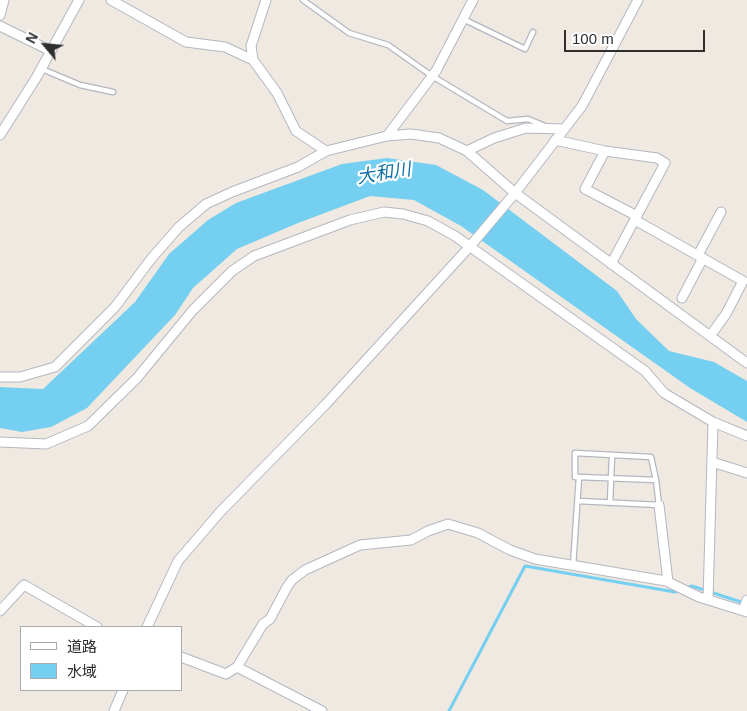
<!DOCTYPE html>
<html>
<head>
<meta charset="utf-8">
<style>
  body { margin:0 }
  #map { position:relative; width:747px; height:711px; overflow:hidden; background:#efe9e1; font-family:Helvetica,"Noto Sans JP",sans-serif }
  canvas { display:block }
  .legend { position:absolute; left:20px; top:626px; width:162px; height:65px; box-sizing:border-box; background:#fff; border:1px solid #ababab; margin:0; padding:6px 9px; list-style:none; font-size:15px; color:#2e2e2e }
  .legend li { display:flex; align-items:center; gap:10px; height:25px }
  .legend b { width:25px; border:1px solid #ababab }
  .north { position:absolute; left:20px; top:20px; width:50px; height:50px; -webkit-text-stroke:4px #fff; paint-order:stroke; rotate:298deg; font-size:14px; font-weight:700; line-height:20px; text-align:center; color:#2e2e2e }
  .north::after { content:''; display:block; margin:auto; width:18px; height:22px; background:#2e2e2e; clip-path:polygon(50% 0,100% 100%,50% 72%,0 100%) }
  .scale { position:absolute; left:564px; top:30px; width:141px; height:22px; box-sizing:border-box; border:2px solid #2e2e2e; border-top:0; padding-left:6px; font-size:15px; line-height:18px; white-space:nowrap; color:#2e2e2e; -webkit-text-stroke:4px #fff; paint-order:stroke }
</style>
</head>
<body>
<div id="map">
<canvas width="747" height="711"></canvas>
<ul class="legend">
<li><b style="height:6px;background:#fff"></b>道路</li>
<li><b style="height:14px;background:#75cff0"></b>水域</li>
</ul>
<div class="north">N</div>
<div class="scale">100 m</div>
</div>
<script>
const ctx = document.querySelector('canvas').getContext('2d');
ctx.lineJoin = 'round';
function fill(path, color) { ctx.fillStyle = color; ctx.fill(path, 'evenodd'); }
const shape = rows => new Path2D(rows.map(r => 'M' + r).join(''));
function strokePath(path, color, width, dash) { ctx.strokeStyle = color; ctx.lineWidth = width; ctx.lineCap = dash ? 'butt' : 'round'; ctx.setLineDash(dash || []); ctx.stroke(path); }
function drawText(font, color, halo, rows, align = 'center') {
  ctx.font = font + ' Helvetica,"Noto Sans JP",sans-serif'; ctx.lineWidth = 4.5; ctx.setLineDash([]); ctx.textBaseline = 'middle'; ctx.strokeStyle = halo; ctx.fillStyle = color; for (const [text, x, y, turn = 0] of rows) {
    ctx.save(); ctx.translate(x, y); ctx.rotate((+turn || 0) * Math.PI / 180); ctx.textAlign = isNaN(turn) ? turn : align; if (halo) ctx.strokeText(text, 0, 0); ctx.fillText(text, 0, 0); ctx.restore();
  }
}
fill(shape([
  [387,158,436,165,483,190,617,291,636,319,669,351,714,362,747,381,747,422,690,388,461,226,414,200,370,196,298,223,237,249,193,288,175,315,87,408,51,427,22,432,0,428,0,387,43,389,135,302,169,254,208,220,236,203,342,164]
]), '#75cff0');
strokePath(shape([
  [686,588,692,586,744,603],
  [449,711,525,566,675,592,680,590]
]), '#75cff0', 3);
const lane = shape([
  [303,0,349,33,388,45,432,76,507,121,528,119,545,126],
  [463,19,525,49,533,32],
  [42,69,80,85,113,92],
  [579,477,575,477,575,453,651,457,656,480],
  [610,503,612,455],
  [573,566,579,477,656,480,659,505,578,501]
]);
const street = shape([
  [111,0,186,42,225,47,253,60],
  [266,0,251,46,253,60,277,93,296,131,326,151],
  [0,15,4,0],
  [0,26,51,51],
  [0,135,36,78,79,0],
  [387,136,436,71,473,0],
  [555,140,605,151,657,158,665,163,611,264],
  [467,151,515,193,747,363],
  [605,151,585,189,637,216],
  [635,220,743,281,726,314,710,336],
  [698,255,721,212],
  [682,298,703,258],
  [0,377,20,377,55,367,115,307,151,259,179,227,206,204,232,192,298,167,326,151,387,136,411,134,439,138,467,151,494,138,526,128,563,129],
  [0,442,46,444,88,426,137,378,193,310,232,271,254,256,350,220,384,212,403,214,428,221,455,236,645,371,664,393,713,422,747,436],
  [712,462,747,473],
  [659,505,668,582],
  [708,600,713,422],
  [743,610,747,600],
  [0,611,24,585,97,627],
  [147,627,178,561,221,511,326,404,472,244,515,193,582,106,638,0],
  [181,657,226,674,237,667,263,624,270,619,287,587,292,580,305,570,360,545,411,540,428,531,448,524,478,533,510,550,535,559,666,581,699,597,747,612],
  [237,667,322,711],
  [114,711,123,690]
]);
strokePath(lane, '#b4b7c1', 7);
strokePath(street, '#b4b7c1', 11);
strokePath(lane, '#fff', 4.5);
strokePath(street, '#fff', 9);
drawText('italic 18px', '#0d6fa3', '#fff', [
  ["大和川",384,174,-9]
]);
</script>
</body>
</html>
